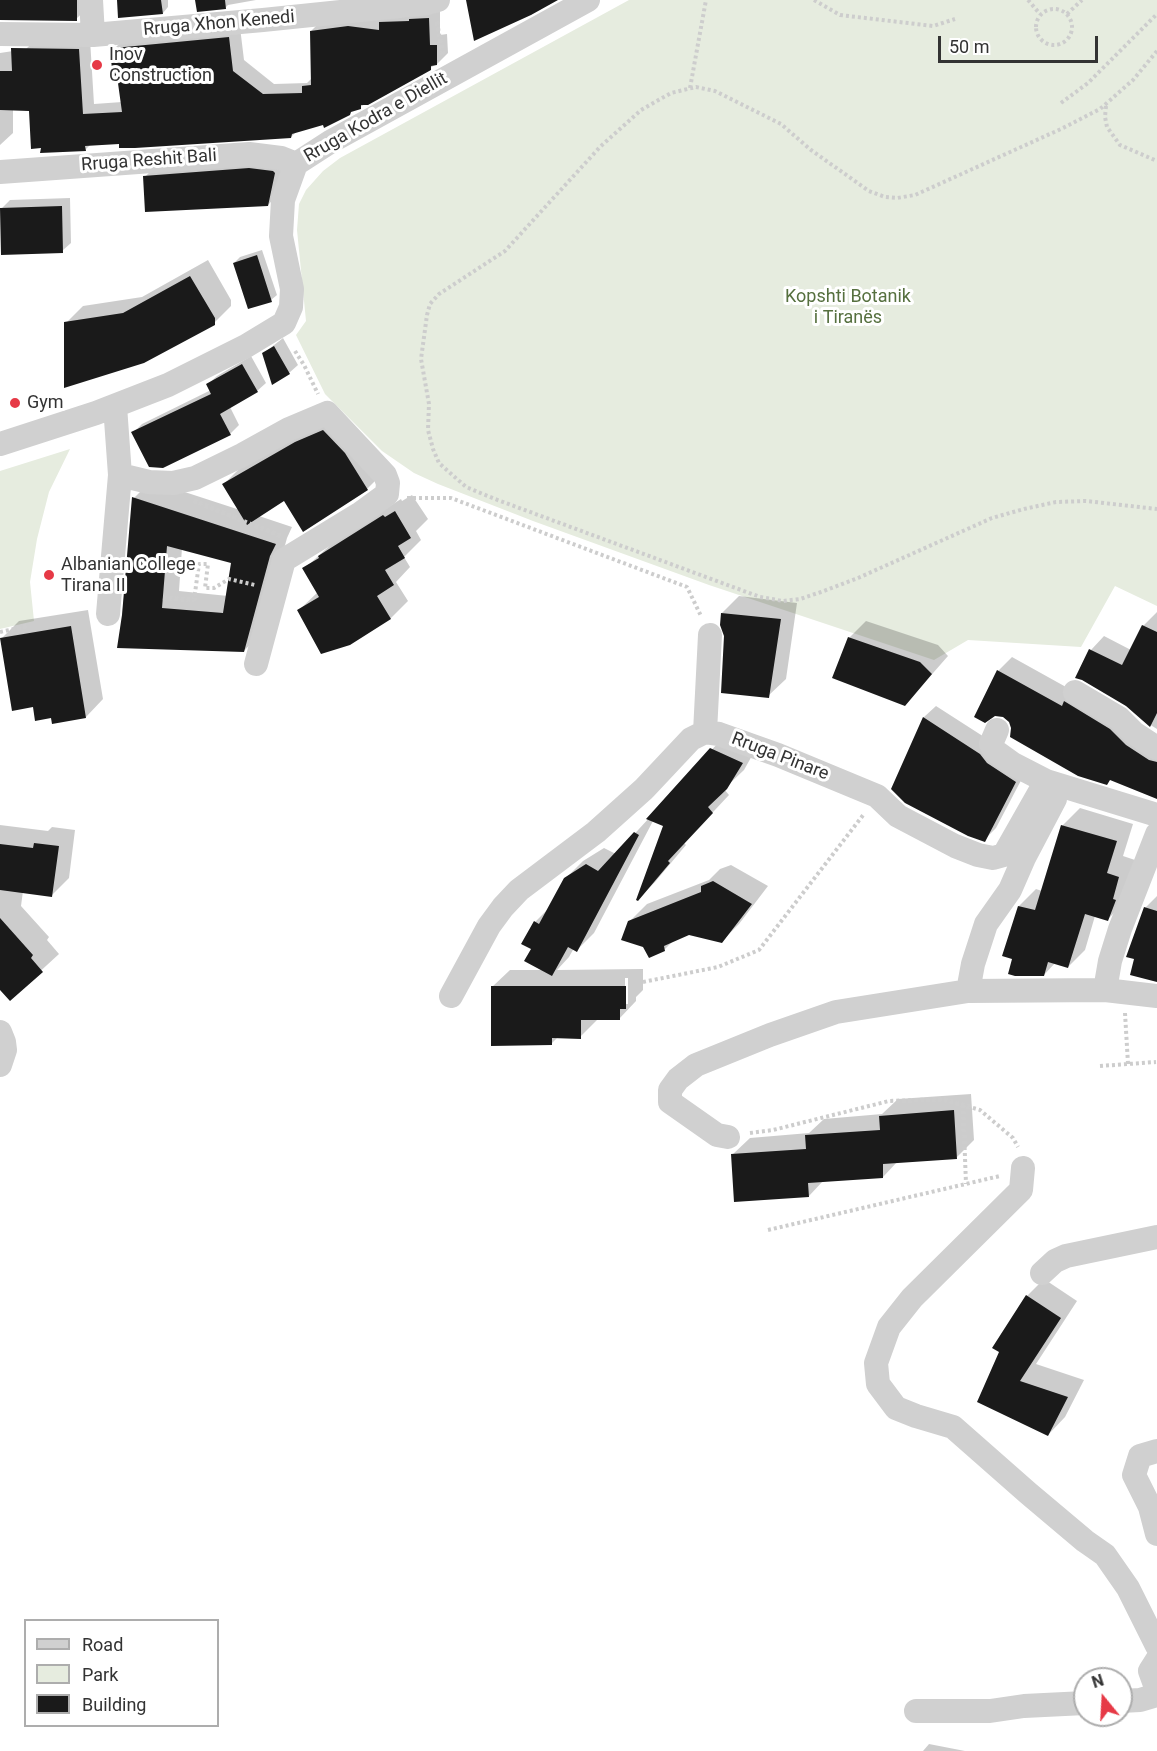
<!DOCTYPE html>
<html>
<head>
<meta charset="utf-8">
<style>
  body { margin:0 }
  #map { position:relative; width:1157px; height:1751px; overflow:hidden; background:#fff; font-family:Roboto,sans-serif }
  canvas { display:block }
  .legend { position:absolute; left:24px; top:1619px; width:195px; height:108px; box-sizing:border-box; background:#fff; border:2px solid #adadad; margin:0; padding:8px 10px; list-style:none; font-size:18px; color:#333 }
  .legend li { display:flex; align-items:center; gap:12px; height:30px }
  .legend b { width:30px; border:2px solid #adadad }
  .north { position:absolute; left:1073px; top:1667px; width:60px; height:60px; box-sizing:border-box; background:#fff; border:2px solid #adadad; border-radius:50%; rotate:342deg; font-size:16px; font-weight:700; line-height:24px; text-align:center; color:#333 }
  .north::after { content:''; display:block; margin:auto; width:21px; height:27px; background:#e63946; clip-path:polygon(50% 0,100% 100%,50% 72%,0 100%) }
  .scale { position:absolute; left:938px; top:36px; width:160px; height:27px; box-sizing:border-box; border:3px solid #333; border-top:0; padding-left:8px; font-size:18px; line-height:21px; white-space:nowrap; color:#333; -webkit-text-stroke:4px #fff; paint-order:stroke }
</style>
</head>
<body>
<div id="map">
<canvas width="1157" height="1751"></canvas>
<ul class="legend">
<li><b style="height:8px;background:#d0d0d0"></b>Road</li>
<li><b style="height:16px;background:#e6ecdf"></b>Park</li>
<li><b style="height:16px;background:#1a1a1a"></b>Building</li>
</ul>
<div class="north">N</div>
<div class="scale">50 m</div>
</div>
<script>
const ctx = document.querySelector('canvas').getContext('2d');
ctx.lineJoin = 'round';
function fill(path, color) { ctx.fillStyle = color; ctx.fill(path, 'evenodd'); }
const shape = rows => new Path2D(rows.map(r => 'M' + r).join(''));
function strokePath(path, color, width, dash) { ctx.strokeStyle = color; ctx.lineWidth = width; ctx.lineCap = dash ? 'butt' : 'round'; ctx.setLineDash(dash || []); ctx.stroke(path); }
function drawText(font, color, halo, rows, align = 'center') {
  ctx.font = font + ' Roboto,sans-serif'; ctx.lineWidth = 6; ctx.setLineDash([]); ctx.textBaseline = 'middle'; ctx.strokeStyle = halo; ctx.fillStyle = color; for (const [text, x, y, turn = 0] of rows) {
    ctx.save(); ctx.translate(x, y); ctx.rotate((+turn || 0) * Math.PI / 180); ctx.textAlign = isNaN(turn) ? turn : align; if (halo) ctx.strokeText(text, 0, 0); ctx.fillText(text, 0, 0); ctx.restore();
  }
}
fill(shape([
  [629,0,1157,0,1157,606,1115,586,1081,647,968,640,934,660,709,585,533,521,438,484,414,473,382,451,325,394,296,335,306,321,297,230,299,204,306,190,323,171,340,158],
  [70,449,49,492,37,539,30,582,34,621,0,629,0,471]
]), '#e6ecdf');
fill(shape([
  [0,0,92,0,92,4,76,19,0,16],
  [119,0,168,0,168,7,163,13],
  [197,0,256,0,228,5,225,8],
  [440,8,440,35,447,34,448,53,437,64,360,107,297,131,291,137,91,144,85,150,26,49,37,38,90,39,94,104,122,102,118,75,113,60,117,56,115,48,126,37,240,27,244,60,274,84,307,83,312,78,311,31,322,20],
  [13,51,13,133,0,145,0,53],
  [290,155,285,187,268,205,145,177,162,159],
  [70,198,71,243,62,251,1,209,10,200],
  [262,250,277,295,271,300,234,263,240,257],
  [208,260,231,300,231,306,214,323,66,323,83,306,142,297],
  [283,338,298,365,289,373,264,353],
  [251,356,266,383,257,391,230,407,239,425,230,434,133,433,142,424,211,390,208,384,217,376],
  [341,414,384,472,367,489,285,499,259,516,292,527,287,538,261,633,244,651,119,646,134,498,151,481,240,510,224,484,241,467],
  [182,548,233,562,228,596,179,591],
  [412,495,428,519,416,531,421,540,404,557,410,567,396,582,408,601,391,618,350,643,299,610,318,592,304,569,337,539,401,499,402,501],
  [739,596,797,603,786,679,768,696,726,635,722,613],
  [88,610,103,699,86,717,52,716,34,706,1,639,19,621],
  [1157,612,1157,729,1144,721,1091,650,1104,636,1131,650,1143,626],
  [866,621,938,645,948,656,905,705,849,638],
  [1012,657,1075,692,1157,743,1157,797,1013,728,998,671],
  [936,706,992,742,1027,769,996,828,984,840,893,789,924,717],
  [729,731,758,745,744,770,724,789,729,795,684,843,686,845,655,882,638,899,665,826,653,821,594,933,577,950,574,948,569,957,557,970,643,969,643,990,636,997,636,1001,619,1019,597,1020,580,1037,558,1037,551,1044,492,987,510,970,544,970,533,948,535,922,550,907,565,879,583,861,604,848,616,854],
  [625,978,628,978,628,1004,625,1004],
  [1080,808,1133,824,1123,856,1135,860,1125,902,1107,920,1095,916,1085,950,1068,967,1055,963,1044,975,1014,958,1019,906,1036,889,1042,891,1063,825],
  [0,825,48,831,52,827,75,830,69,878,52,895,23,891,21,906,49,937,47,940,59,954,10,999,0,987],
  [731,865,768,886,739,924,722,941,689,933,674,940,665,949,629,922,647,904,709,880,720,869],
  [1157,896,1157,980,1145,908],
  [971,1094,974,1140,957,1157,898,1161,883,1177,823,1181,809,1196,732,1155,750,1138,809,1133,824,1119,882,1114,898,1099],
  [1044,1279,1077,1301,1036,1364,1084,1380,1065,1417,1048,1435,979,1401,1027,1296],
  [929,1744,965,1751,923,1751]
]), '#0003');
fill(shape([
  [0,0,77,0,77,21,0,20],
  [117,0,161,0,163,14,118,18],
  [195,0,225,0,226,9,197,12],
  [466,0,558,0,531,15,474,41],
  [429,18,430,45,437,45,437,65,431,66,431,70,368,105,361,105,361,109,351,112,350,115,324,128,323,125,292,134,291,138,135,148,119,148,119,144,85,146,86,151,40,153,41,148,31,149,29,111,0,110,0,71,12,71,11,48,79,49,83,114,122,112,117,76,113,77,111,60,116,59,114,48,229,37,233,71,263,94,302,93,302,86,311,85,310,31,348,26,379,30,379,22,409,21,409,19],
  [249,168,273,171,275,173,268,206,145,212,143,176],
  [62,206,63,253,1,255,0,208],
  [257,255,272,302,248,309,233,263],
  [190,276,215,318,215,325,144,363,64,388,64,322,123,313],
  [274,346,290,374,272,385,262,353],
  [242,364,258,392,220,414,231,435,163,468,149,467,131,432,211,394,206,384],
  [323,430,345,453,368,490,303,532,284,501,247,525,222,484,295,442],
  [132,497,276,544,270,556,244,652,117,648,122,615],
  [167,546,231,563,223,613,162,608],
  [395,511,411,538,398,546,405,558,385,570,394,585,377,596,391,619,350,645,321,654,297,610,319,597,302,568,319,558,318,556,383,515,385,517],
  [721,613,781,619,769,698,721,693,724,636,720,625],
  [1142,625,1157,632,1157,713,1150,727,1126,706,1082,680,1075,678,1089,649,1122,665],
  [71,626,86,718,52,724,51,718,35,721,33,707,12,711,0,638],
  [848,637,920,662,932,674,905,706,832,678],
  [997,670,1062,706,1064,701,1110,729,1126,745,1149,760,1157,762,1157,799,1110,780,1107,785,1078,776,1010,737,1011,728,1009,722,1003,717,995,716,985,723,974,717],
  [923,717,980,754,987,763,1016,782,985,842,968,836,905,803,891,789],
  [710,748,743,763,727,789,708,807,713,813,668,861,670,863,638,901,636,900,663,826,646,819],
  [1061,825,1117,841,1107,873,1119,877,1113,899,1116,900,1108,921,1085,914,1068,968,1048,962,1044,976,1015,976,1008,974,1012,959,1002,956,1018,906,1035,910],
  [634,832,639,835,577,952,568,947,552,976,524,961,531,949,521,944,534,921,539,924,564,878,586,864,598,871],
  [34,843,59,846,52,897,0,890,0,844,33,848],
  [713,881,752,904,722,943,689,935,664,946,665,951,649,958,643,947,621,940,628,921,701,892,701,886],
  [1144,907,1157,911,1157,982,1130,975,1134,959,1126,957],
  [0,918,33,955,31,958,43,972,10,1001,0,990],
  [491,986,626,986,626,1009,620,1009,620,1020,581,1020,581,1039,552,1038,552,1045,491,1046],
  [954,1110,957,1159,883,1164,883,1178,808,1183,809,1197,734,1202,731,1154,806,1149,805,1135,880,1130,879,1116],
  [1026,1295,1061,1318,1020,1381,1068,1397,1048,1436,977,1402,999,1352,992,1348]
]), '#1a1a1a');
strokePath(shape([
  [814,0,840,15,933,26,955,19],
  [1028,0,1040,14],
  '1036 27a18 18 0 1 1 36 0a18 18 0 1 1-36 0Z',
  [1067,14,1082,0],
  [437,22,443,56],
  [1157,51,1133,80,1100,109,1061,129,915,195,897,198,885,197,869,191,811,150,781,124,715,91,696,87,671,93,641,110,600,147,505,251,439,294,430,304,427,315,421,359,429,404,428,430,433,449,439,463,466,487,495,499,760,597,783,601,800,599,821,592,858,578,992,518,1024,509,1056,502,1086,501,1157,509],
  [690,88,706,0],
  [1061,103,1088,83,1157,14],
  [1106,106,1105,117,1107,127,1120,145,1157,161],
  [295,351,304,365,318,394],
  [407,498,451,498,687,587,701,616],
  [194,501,281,536],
  [163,598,194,600,199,564,208,564,205,588,214,588,229,579,255,585],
  [0,632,28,626],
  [643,982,718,967,759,950,864,814],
  [1125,1013,1128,1064],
  [1100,1066,1156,1062],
  [963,1105,966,1184],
  [750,1133,773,1130,889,1101,942,1099,980,1110,1013,1138,1018,1147],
  [768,1230,1000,1176]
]), '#cdcdcd', 4, [3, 3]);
strokePath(shape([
  [91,0,93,35],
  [0,34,93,35,263,20,427,3,438,0],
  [0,172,249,154,281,158,296,164],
  [0,444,96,413,168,385,246,346,284,323,291,307,292,289,281,236,283,200,296,164,330,142,588,0],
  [120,475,149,482,173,483,195,478,242,455,289,429,327,413,385,475,388,483,387,494,361,513,284,560,256,664],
  [108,614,120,475,115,406],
  [1075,692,1119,718,1134,733,1157,748],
  [997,730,991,744,995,751,1013,764,1046,781],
  [705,732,710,635],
  [1105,990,1110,961,1120,929,1157,834],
  [968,991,973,964,986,924,1010,890,1024,858,1055,799],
  [451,996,489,926,503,907,519,890,596,832,644,789,691,739,705,732,719,734,778,755,877,796,898,816,955,846,978,855,993,858,1004,855,1046,781,1157,815],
  [0,1032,4,1042,5,1050,0,1065],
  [728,1137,717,1135,670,1102,670,1090,678,1079,696,1065,770,1035,836,1012,968,991,1105,990,1157,996],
  [1023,1168,1021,1190,912,1298,889,1327,876,1363,878,1384,896,1408,916,1416,953,1427,1028,1493,1085,1541,1105,1555,1128,1588,1157,1646],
  [1042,1273,1055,1261,1066,1256,1157,1237],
  [1157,1451,1140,1456,1134,1475,1150,1507,1157,1534],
  [1157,1660,1150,1671,1157,1690],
  [1121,1701,1140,1700,1157,1695],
  [916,1711,990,1711,1024,1706,1085,1703]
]), '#d0d0d0', 24);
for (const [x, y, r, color] of [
  [97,65,6,"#e63946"],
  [15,403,6,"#e63946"],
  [49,575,6,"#e63946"]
]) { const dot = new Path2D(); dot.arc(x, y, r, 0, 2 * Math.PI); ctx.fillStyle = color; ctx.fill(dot); strokePath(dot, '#fff', 2); }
drawText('18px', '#333', '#fff', [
  ["Rruga Xhon Kenedi",219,24,-5],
  ["Rruga Kodra e Diellit",376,118,-30],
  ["Rruga Reshit Bali",149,161,-4],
  ["Rruga Pinare",780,757,21]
]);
drawText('18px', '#333', '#fff', [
  ["Inov",109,55],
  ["Construction",109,76],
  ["Gym",27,403],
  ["Albanian College",61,565],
  ["Tirana II",61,586]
], 'left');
drawText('18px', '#56703f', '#fff', [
  ["Kopshti Botanik",848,297],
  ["i Tiranës",848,318]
]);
</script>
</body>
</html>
